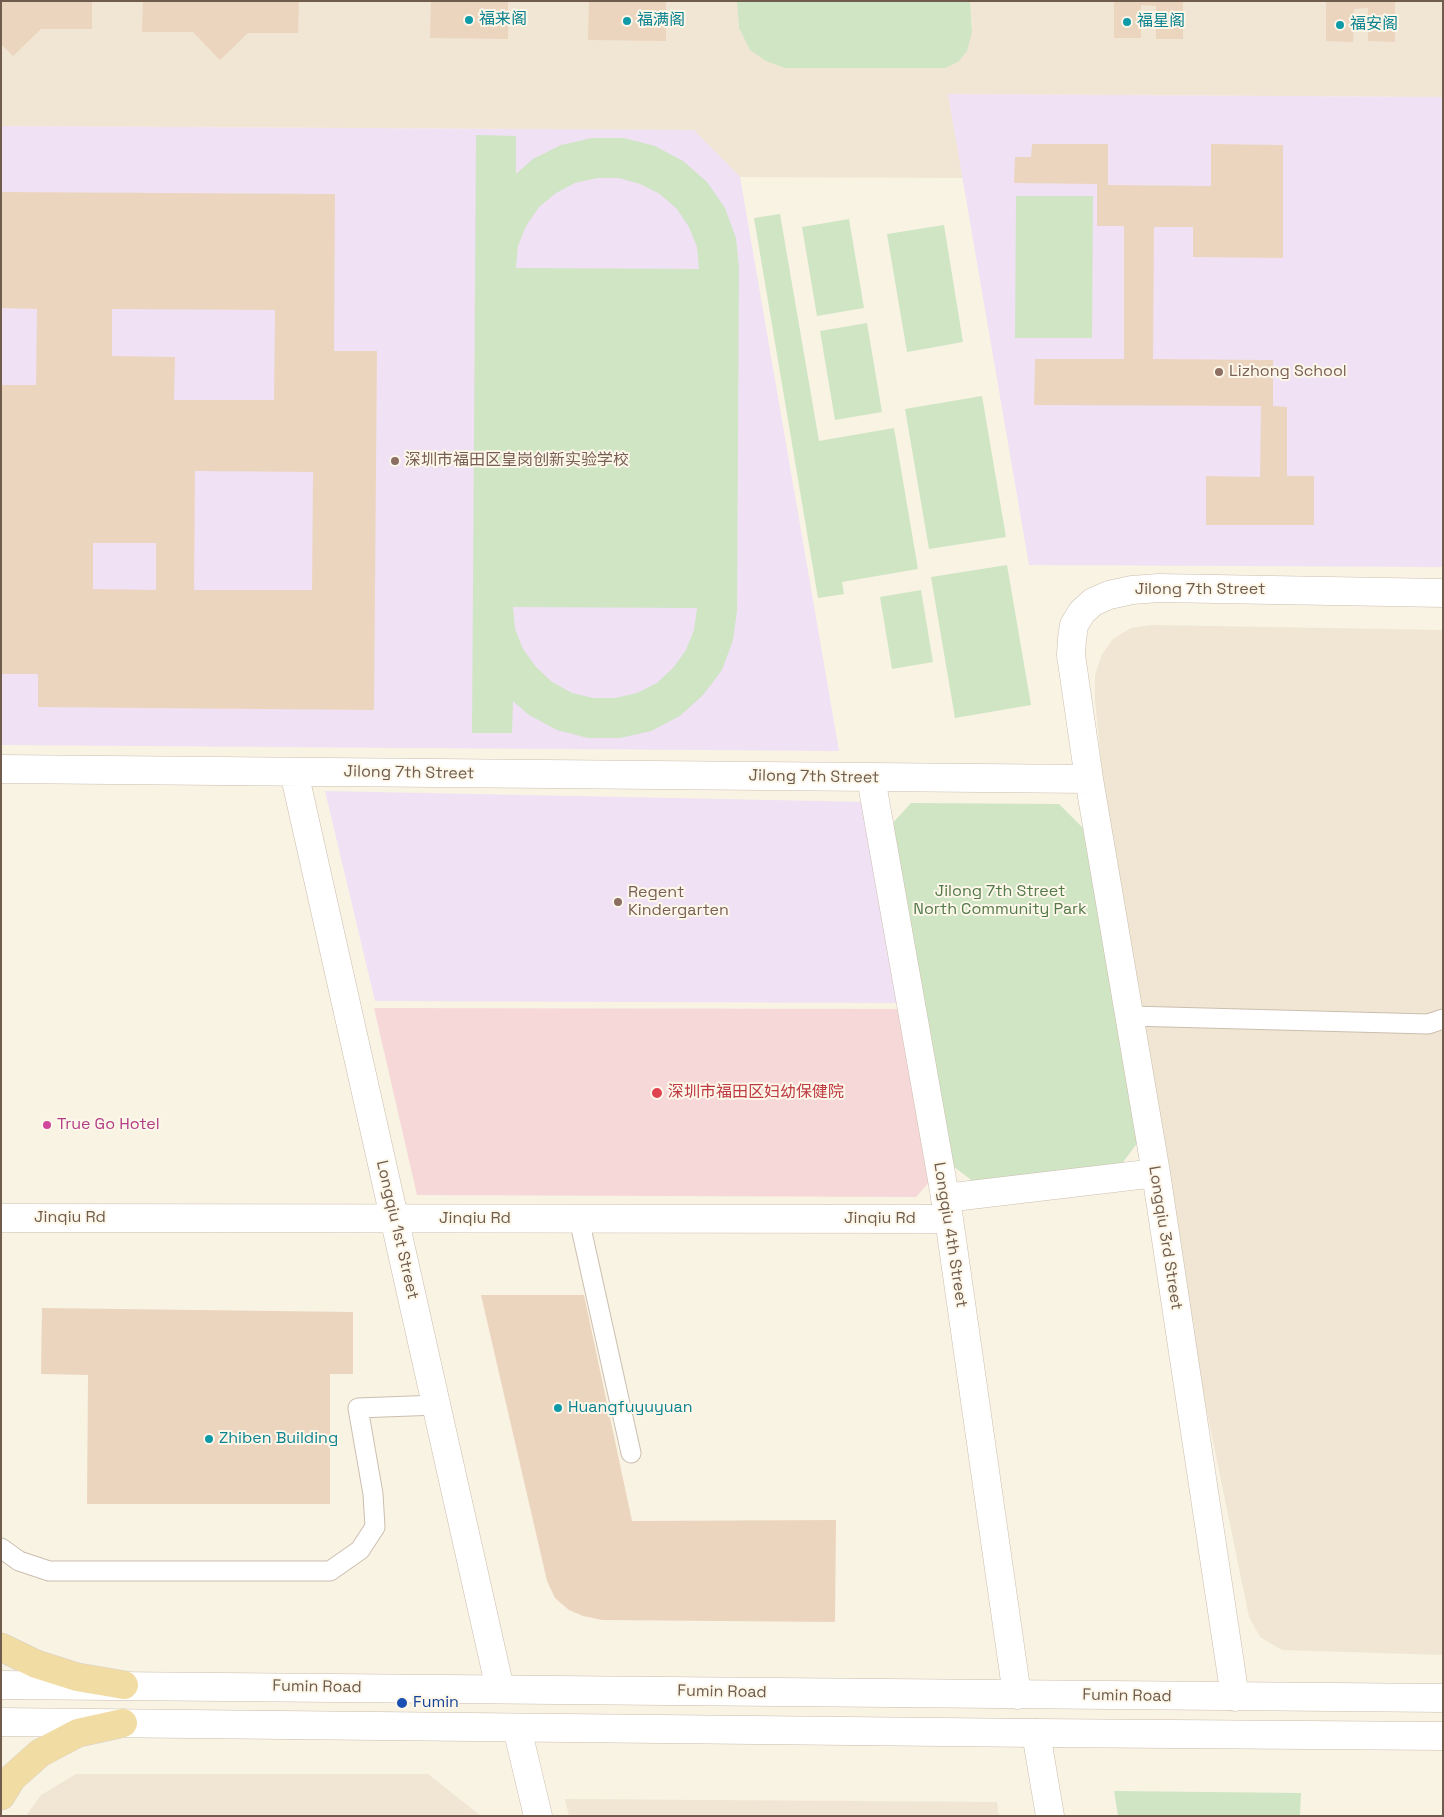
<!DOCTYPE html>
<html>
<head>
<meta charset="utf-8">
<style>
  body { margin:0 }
  #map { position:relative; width:1444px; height:1817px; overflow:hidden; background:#f9f3e4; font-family:"Space Grotesk",sans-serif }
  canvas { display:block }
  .frame { position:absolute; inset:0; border:2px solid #6f5c4d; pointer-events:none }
</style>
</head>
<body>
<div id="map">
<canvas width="1444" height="1817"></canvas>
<div class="frame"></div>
</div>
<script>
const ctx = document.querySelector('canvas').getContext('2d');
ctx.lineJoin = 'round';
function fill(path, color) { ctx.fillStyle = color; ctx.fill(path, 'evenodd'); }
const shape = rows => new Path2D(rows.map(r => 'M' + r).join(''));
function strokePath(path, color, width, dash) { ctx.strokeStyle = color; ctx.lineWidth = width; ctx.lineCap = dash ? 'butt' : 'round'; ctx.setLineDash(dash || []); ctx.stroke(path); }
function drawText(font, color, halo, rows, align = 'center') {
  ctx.font = font + ' "Space Grotesk","Noto Sans SC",sans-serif'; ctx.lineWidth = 4; ctx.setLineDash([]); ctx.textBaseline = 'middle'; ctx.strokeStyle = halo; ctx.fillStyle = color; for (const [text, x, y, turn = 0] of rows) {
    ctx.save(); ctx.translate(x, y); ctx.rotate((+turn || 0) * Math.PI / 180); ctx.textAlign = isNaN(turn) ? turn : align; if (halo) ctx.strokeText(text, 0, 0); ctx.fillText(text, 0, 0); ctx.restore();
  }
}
fill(shape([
  [1,1,737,1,739,28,972,31,970,1,1443,1,1443,97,948,94,963,178,740,177,694,130,1,126],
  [1152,625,1443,630,1443,1655,1282,1650,1260,1637,1249,1617,1187,1314,1104,793,1095,700,1095,675,1102,654,1113,639,1131,628],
  [76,1774,428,1774,481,1816,26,1816,41,1795],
  [565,1799,997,1802,999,1816,569,1816]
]), '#f0e6d3');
fill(shape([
  [948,94,1443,97,1443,567,1029,565],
  [1,126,694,130,740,177,839,751,1,745],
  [325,791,868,802,904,1003,375,1001]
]), '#f0e1f5');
fill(shape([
  [374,1008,906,1009,934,1177,916,1197,417,1195]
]), '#f6d8d9');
fill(shape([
  [737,1,970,1,972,32,967,51,958,62,945,68,785,68,766,61,750,50,739,28],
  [476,135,516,136,516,174,533,159,561,145,592,138,624,138,655,146,683,161,707,182,725,208,736,238,739,267,737,611,733,640,722,670,703,695,680,716,651,731,620,738,588,738,557,730,529,715,513,701,512,733,472,733],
  [597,178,619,178,640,184,660,194,677,209,689,227,697,247,699,269,516,268,518,246,526,226,539,207,556,193,575,183],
  [513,607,697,608,694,630,686,650,673,668,657,683,637,693,615,698,593,698,572,693,552,682,536,667,523,649,515,629],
  [1016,196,1093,196,1092,338,1015,338],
  [780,214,819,441,894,428,918,569,842,582,844,594,818,598,754,218],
  [849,219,864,308,817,316,802,227],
  [944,225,963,342,907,352,887,234],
  [867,323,882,412,835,420,820,331],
  [982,396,1006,537,929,549,905,409],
  [1007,565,1031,705,955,718,931,577],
  [921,590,933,662,892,669,880,597],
  [911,803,1059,804,1083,828,1138,1142,1118,1169,979,1186,953,1166,891,825],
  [1114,1791,1301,1793,1300,1816,1118,1816]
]), '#cfe5c4');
fill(shape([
  [1,1,92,1,92,29,41,29,13,56,1,44],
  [143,1,299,1,298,33,248,33,220,60,193,32,142,32],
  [431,1,508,1,508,39,430,38],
  [589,1,666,1,666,41,588,40],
  [1114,1,1183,1,1183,39,1156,39,1156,6,1141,5,1141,38,1114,38],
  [1326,1,1395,1,1395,42,1368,41,1368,8,1354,9,1353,42,1326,41],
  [1032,144,1108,144,1108,185,1211,186,1211,144,1283,145,1283,258,1193,257,1193,227,1154,227,1153,359,1273,360,1273,406,1287,407,1287,476,1314,476,1314,525,1206,525,1206,476,1260,477,1261,406,1034,405,1035,359,1124,359,1124,226,1097,226,1097,184,1014,183,1015,157,1031,157],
  [1,192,335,194,334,351,377,351,374,710,38,707,38,674,1,674,1,385,36,385,37,309,1,308],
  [112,309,275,310,274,400,174,400,175,357,112,356],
  [195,471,313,472,312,590,194,590],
  [93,543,156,543,156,590,93,589],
  [481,1295,584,1295,632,1521,836,1520,835,1622,602,1620,583,1616,569,1610,555,1598,547,1581],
  [42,1308,353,1312,353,1374,330,1374,330,1504,87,1504,88,1375,41,1374]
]), '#ecd5bf');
const lane = shape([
  [1130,1016,1428,1024,1443,1019],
  [579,1219,631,1453],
  [1,1548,19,1561,49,1571,330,1571,360,1550,375,1527,373,1494,358,1408,437,1405]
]);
const street = shape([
  [1,769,1089,779,1071,655,1072,639,1074,625,1082,612,1093,602,1109,595,1132,590,1159,588,1443,593],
  [294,772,500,1689],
  [871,778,949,1219,1017,1695],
  [1089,779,1156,1173,1235,1697],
  [945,1198,1156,1173],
  [1,1218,949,1219],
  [517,1728,538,1816],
  [1036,1733,1050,1816]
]);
const secondary = shape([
  [1,1685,1443,1698],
  [1,1722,1036,1733,1443,1736]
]);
const primary = shape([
  [1,1647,36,1664,77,1677,124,1685],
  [1,1796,12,1778,40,1753,78,1733,123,1723]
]);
strokePath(lane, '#ccbeaf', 21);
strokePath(street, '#ccbeaf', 29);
strokePath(secondary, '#ccbcab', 29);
strokePath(primary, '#d7d1cd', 29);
strokePath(lane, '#fff', 19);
strokePath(street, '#fff', 28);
strokePath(secondary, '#fff', 28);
strokePath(primary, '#f1dca3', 28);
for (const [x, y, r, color] of [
  [469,20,5,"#0f9aa8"],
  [627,21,5,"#0f9aa8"],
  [1127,22,5,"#0f9aa8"],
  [1340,25,5,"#0f9aa8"],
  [1219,372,5,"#8d6e63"],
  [395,461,5,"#8d6e63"],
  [618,902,5,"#8d6e63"],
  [657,1093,6,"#e0444e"],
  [47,1125,5,"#d1479c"],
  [558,1408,5,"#0f9aa8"],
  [209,1439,5,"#0f9aa8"],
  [402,1703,6,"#1a4fb4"]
]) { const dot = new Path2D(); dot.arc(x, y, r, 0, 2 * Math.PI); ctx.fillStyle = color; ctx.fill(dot); strokePath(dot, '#fdf7ea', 2); }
drawText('16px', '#0d838f', '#fdf7ea', [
  ["福来阁",479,20],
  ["福满阁",637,21],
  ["福星阁",1137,22],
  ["福安阁",1350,25],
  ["Huangfuyuyuan",568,1408],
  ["Zhiben Building",219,1439]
], 'left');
drawText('16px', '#785e54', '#fdf7ea', [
  ["Lizhong School",1229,372],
  ["深圳市福田区皇岗创新实验学校",405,461],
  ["Regent",628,893],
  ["Kindergarten",628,911]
], 'left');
drawText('16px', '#6f5c4d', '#fdf7ea', [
  ["Jilong 7th Street",1200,590],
  ["Jilong 7th Street",409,773,1],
  ["Jilong 7th Street",814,777,1],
  ["Jinqiu Rd",70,1218],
  ["Jinqiu Rd",475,1219],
  ["Jinqiu Rd",880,1219],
  ["Longqiu 1st Street",397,1230,77],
  ["Longqiu 4th Street",950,1235,81],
  ["Longqiu 3rd Street",1165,1238,81],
  ["Fumin Road",317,1687,1],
  ["Fumin Road",722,1692,1],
  ["Fumin Road",1127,1696,1]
]);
drawText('16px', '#537949', '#fdf7ea', [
  ["Jilong 7th Street",1000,892],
  ["North Community Park",1000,910]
]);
drawText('16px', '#be3a42', '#fdf7ea', [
  ["深圳市福田区妇幼保健院",668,1093]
], 'left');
drawText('16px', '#b23c85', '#fdf7ea', [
  ["True Go Hotel",57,1125]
], 'left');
drawText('16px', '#164399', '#fdf7ea', [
  ["Fumin",413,1703]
], 'left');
</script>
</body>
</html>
